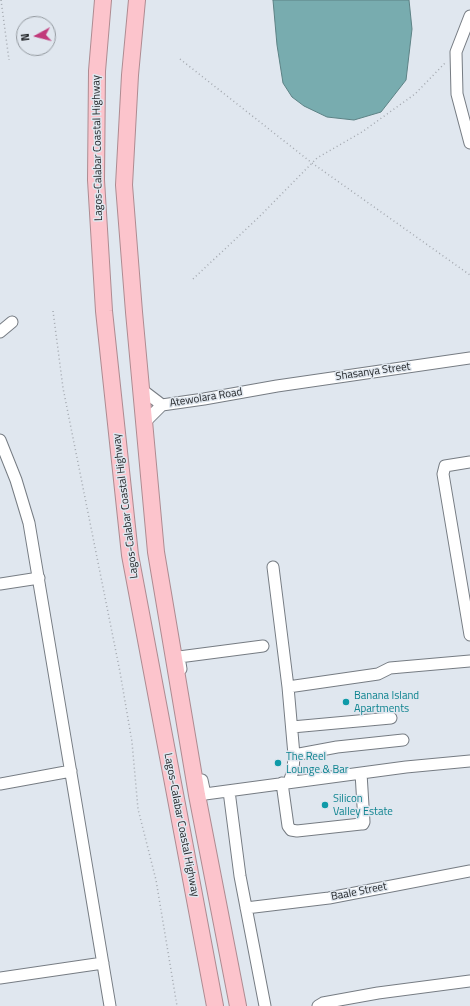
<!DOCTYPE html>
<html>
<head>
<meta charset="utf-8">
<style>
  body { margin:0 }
  #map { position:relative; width:470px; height:1006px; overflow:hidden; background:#e0e7ef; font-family:"Titillium Web",sans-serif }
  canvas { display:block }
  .north { position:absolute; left:16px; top:16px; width:40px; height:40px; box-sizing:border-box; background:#e0e7ef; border:1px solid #92989e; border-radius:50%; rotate:263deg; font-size:11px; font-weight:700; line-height:16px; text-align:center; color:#1e2124 }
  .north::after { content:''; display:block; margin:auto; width:14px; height:18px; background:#c13a7b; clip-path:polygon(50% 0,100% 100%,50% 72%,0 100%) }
</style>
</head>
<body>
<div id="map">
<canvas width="470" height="1006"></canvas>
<div class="north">N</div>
</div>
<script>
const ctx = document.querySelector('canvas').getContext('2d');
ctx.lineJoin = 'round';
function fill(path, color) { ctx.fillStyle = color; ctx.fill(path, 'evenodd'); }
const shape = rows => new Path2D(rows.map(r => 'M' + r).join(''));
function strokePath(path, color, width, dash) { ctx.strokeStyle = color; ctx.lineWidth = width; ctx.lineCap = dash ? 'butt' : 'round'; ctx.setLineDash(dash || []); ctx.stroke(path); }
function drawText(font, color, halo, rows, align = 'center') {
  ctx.font = font + ' "Titillium Web",sans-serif'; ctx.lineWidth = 3; ctx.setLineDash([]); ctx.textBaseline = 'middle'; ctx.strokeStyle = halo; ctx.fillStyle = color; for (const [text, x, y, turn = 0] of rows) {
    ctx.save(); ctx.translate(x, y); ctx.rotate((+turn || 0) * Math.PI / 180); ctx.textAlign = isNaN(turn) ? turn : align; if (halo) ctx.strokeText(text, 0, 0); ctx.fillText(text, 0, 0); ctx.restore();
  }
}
const water = shape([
  [273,0,409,0,412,29,406,80,381,112,354,120,327,117,304,106,292,97,283,83,277,45,273,0]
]);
fill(water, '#78acaf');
strokePath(water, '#5d8285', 1);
const minor = shape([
  [470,16,456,52,457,94,470,143],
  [0,332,12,322],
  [141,389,162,405,204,399,277,386,470,358],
  [144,423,162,405],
  [0,440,16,480,29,523,110,1006],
  [470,462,445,466,443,474,470,635],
  [273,567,288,687,294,755,293,771,289,782],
  [0,584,39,578],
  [181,669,179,657,263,646],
  [288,687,378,674,390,668,470,661],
  [292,727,391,718],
  [294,755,337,747,403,740],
  [202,780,205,794,406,767,470,761],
  [282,783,288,826,291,830,297,831,361,824,363,824,364,822,361,773],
  [0,784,71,771],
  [229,791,240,876,265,1006],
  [246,908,329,898,470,871],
  [0,978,103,963],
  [318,1006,323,1003,378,993,470,981]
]);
const highway = shape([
  [103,0,97,71,96,180,104,311,130,555,215,1006],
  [137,0,130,75,124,185,134,312,156,552,197,795,238,1006]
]);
strokePath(minor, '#767c83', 13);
strokePath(highway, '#ae8b91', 18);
strokePath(shape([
  [1,0,9,60],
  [180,59,312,163,470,275],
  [193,279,259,217,317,158,362,132,415,94,446,62],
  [53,311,63,388,120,672,132,742,138,809,156,880,177,1006]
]), '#a4a9b0', 1.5, [1, 3]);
strokePath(minor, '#fff', 11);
strokePath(highway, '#fcc4cc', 16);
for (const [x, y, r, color] of [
  [346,702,4,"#0f9aa8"],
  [278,763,4,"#0f9aa8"],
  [325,805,4,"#0f9aa8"]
]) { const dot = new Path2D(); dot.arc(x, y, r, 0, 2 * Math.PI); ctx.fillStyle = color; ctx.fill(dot); strokePath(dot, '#e0e7ef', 1.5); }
drawText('11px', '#1e2124', '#e0e7ef', [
  ["Lagos-Calabar Coastal Highway",98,148,-91],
  ["Shasanya Street",373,372,-8],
  ["Atewolara Road",206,398,-9],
  ["Lagos-Calabar Coastal Highway",126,506,-97],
  ["Lagos-Calabar Coastal Highway",181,825,79],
  ["Baale Street",359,892,-11]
]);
drawText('11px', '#0d838f', '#e0e7ef', [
  ["Banana Island",354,696],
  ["Apartments",354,709],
  ["The Reel",286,757],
  ["Lounge & Bar",286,770],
  ["Silicon",333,799],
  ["Valley Estate",333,812]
], 'left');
</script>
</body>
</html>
